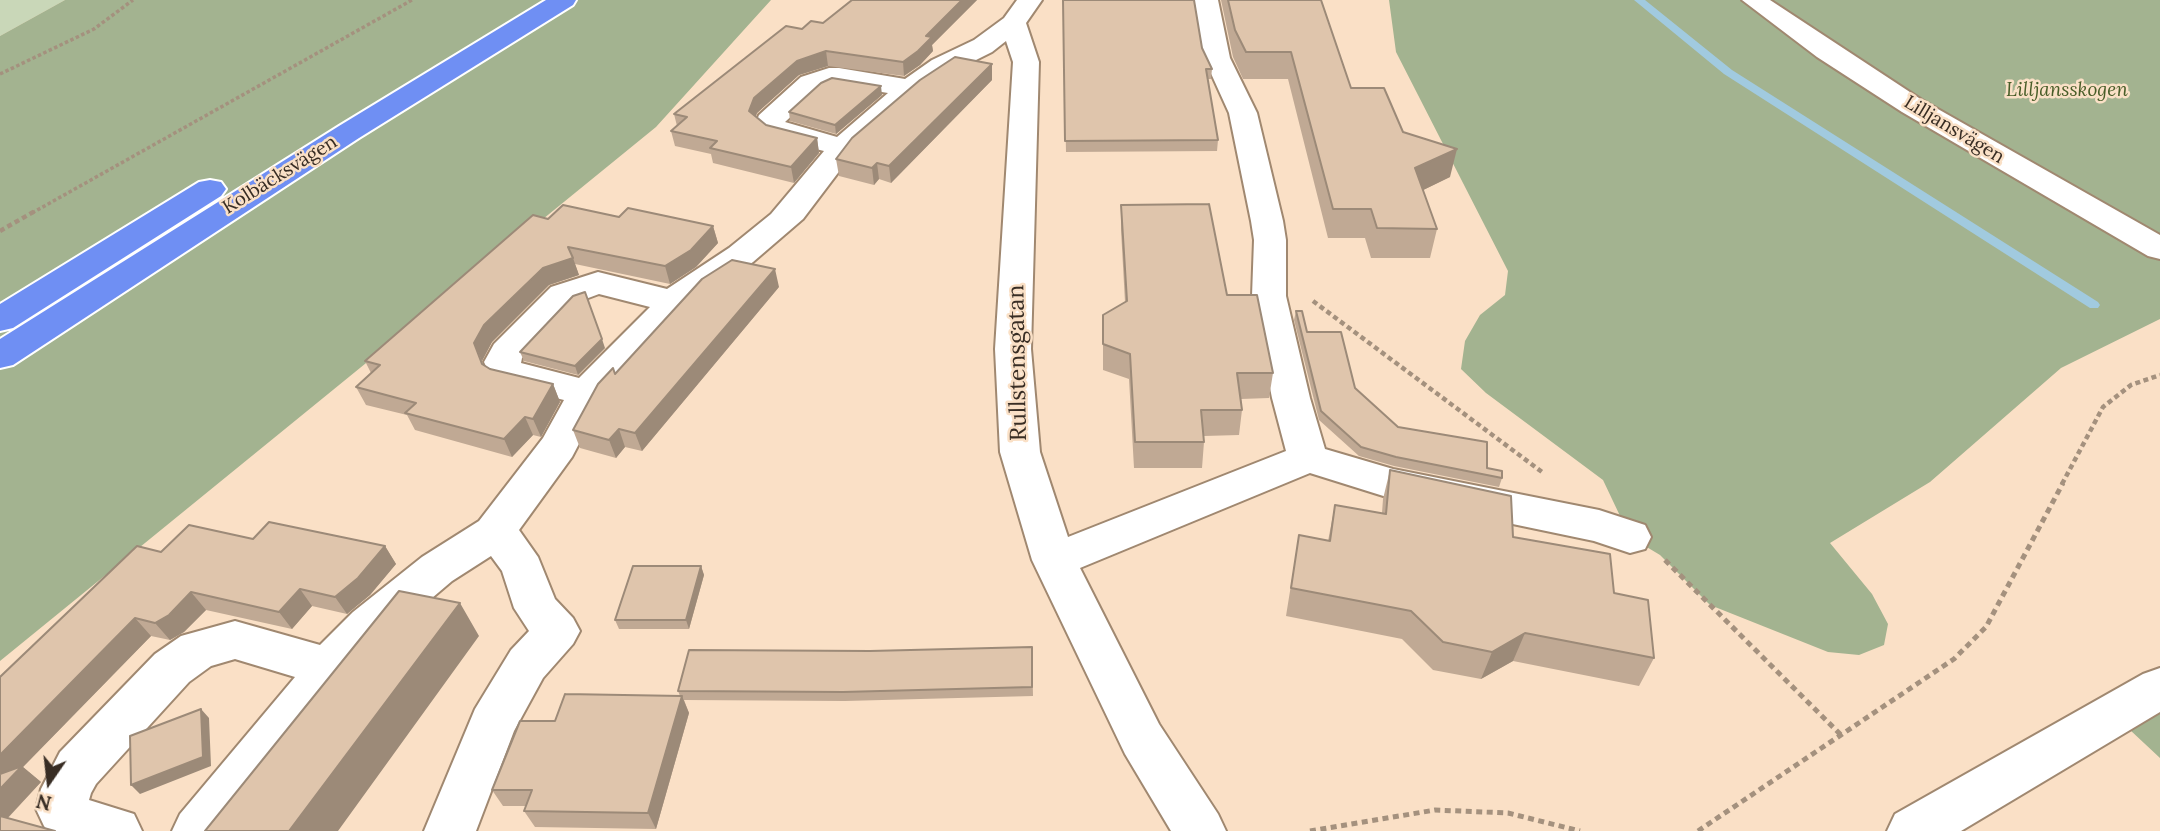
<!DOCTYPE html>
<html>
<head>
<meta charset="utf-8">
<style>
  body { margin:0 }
  #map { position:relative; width:2160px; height:831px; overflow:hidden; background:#fae0c6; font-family:Lora,serif }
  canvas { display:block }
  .north { position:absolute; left:14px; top:747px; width:70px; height:70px; -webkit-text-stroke:5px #fae0c6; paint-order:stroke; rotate:194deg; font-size:19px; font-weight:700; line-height:28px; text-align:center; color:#382d24 }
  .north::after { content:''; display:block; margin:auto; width:24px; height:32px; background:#382d24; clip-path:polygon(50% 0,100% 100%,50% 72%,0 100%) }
</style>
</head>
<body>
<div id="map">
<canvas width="2160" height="831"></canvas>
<div class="north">N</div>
</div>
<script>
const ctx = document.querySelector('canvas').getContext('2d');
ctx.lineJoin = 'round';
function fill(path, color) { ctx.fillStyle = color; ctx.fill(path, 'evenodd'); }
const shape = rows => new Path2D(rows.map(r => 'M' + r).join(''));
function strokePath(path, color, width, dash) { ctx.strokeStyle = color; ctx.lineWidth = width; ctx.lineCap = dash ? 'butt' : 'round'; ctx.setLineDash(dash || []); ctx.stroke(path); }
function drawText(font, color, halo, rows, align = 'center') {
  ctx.font = font + ' Lora,serif'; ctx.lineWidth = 5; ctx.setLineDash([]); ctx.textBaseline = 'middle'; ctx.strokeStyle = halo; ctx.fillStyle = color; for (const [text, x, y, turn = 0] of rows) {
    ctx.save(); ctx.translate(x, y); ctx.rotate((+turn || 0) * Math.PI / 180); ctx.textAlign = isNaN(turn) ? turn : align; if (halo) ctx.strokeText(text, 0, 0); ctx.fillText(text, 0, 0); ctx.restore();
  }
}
fill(shape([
  [0,0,65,0,0,36]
]), '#c9d7b8');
fill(shape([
  [65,0,771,0,656,127,0,661,0,36],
  [1389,0,2160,0,2160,319,2061,368,1930,482,1830,543,1872,594,1888,624,1884,645,1859,655,1828,652,1710,605,1660,555,1630,537,1603,480,1486,393,1461,369,1465,341,1480,315,1505,295,1508,271,1396,52],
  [2160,688,2160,758,2114,715]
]), '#a3b390');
fill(shape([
  [1634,0,1645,0,1732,70,2098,302,2100,305,2098,308,2090,308,1724,74,1634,0]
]), '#a1cadf');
const street = shape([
  [1017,0,1042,0,1026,23,1039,62,1031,349,1040,452,1068,537,1286,451,1272,398,1252,296,1254,240,1251,221,1229,113,1204,58,1194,0,1218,0,1230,58,1257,113,1283,221,1286,240,1286,296,1310,398,1325,449,1393,469,1599,510,1645,525,1651,537,1645,549,1630,553,1594,541,1393,499,1310,473,1080,568,1159,724,1218,814,1226,831,1171,831,1125,754,1032,560,1000,452,995,349,1013,62,1006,41,992,52,952,72,920,94,853,153,803,219,753,262,698,299,602,400,572,457,519,530,538,557,555,599,573,618,580,631,573,644,543,678,514,731,476,831,424,831,475,709,511,650,529,631,514,608,502,571,491,556,452,581,385,638,346,681,321,717,230,831,172,831,180,814,295,677,235,659,211,666,189,682,96,784,91,793,89,800,134,814,142,831,48,831,44,826,36,809,41,789,60,752,155,654,181,636,235,621,320,645,353,612,422,557,479,521,543,438,564,400,499,384,492,379,484,362,494,344,551,287,598,272,667,289,729,248,771,214,824,151,771,138,755,125,759,115,801,77,829,68,839,68,905,79,932,60,974,40,1004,18,1017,0],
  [833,84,888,93,837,137,785,122,821,89,833,84],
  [599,294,650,307,579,378,521,363,522,358,575,303,599,294],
  [1742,0,1770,0,1922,100,2160,235,2160,259,2148,256,1902,112,1817,57,1742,0],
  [2160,668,2160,712,1961,831,1887,831,1895,814,2143,674,2160,668]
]);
const highway = shape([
  [546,0,576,0,573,5,359,138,13,365,0,368,0,339,339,126,546,0],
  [210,180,221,182,226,189,221,196,13,328,0,331,0,304,199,182,210,180]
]);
strokePath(street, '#a08870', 4);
strokePath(highway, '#fff', 4);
strokePath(shape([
  [0,74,94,29,133,0],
  [32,213,412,0]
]), '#a4917e', 3.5, [3.5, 2.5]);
strokePath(shape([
  [0,231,35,211],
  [1313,301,1542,472],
  [2062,484,2103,407,2131,385,2160,375]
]), '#a4917e', 4.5, [5, 3.5]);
strokePath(shape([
  [1665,560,1841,735],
  [1310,831,1435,810,1508,813,1580,831],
  [1698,831,1954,659,1986,627,2063,483]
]), '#a4917e', 5, [6, 4.5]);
fill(street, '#fff');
fill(highway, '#6f8ff3');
fill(shape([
  [852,0,977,0,932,45,933,51,920,65,904,76,828,66,799,75,757,113,756,116,766,125,817,138,819,153,794,183,713,163,711,154,675,146,671,131,677,126,674,114,802,29,823,23],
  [1063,0,1202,48,1212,69,1211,79,1207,79,1218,140,1217,151,1066,152],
  [1221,0,1321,0,1351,88,1403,132,1450,177,1423,190,1437,229,1430,258,1371,258,1365,238,1328,238,1288,79,1243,79,1233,57],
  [992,64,992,80,891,183,879,179,874,185,839,176,836,159],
  [882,95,836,134,790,121,789,112],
  [1121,205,1227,295,1273,373,1269,398,1241,399,1242,410,1239,435,1204,436,1204,442,1202,468,1134,468,1129,379,1103,370,1103,315,1125,302,1121,230],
  [619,217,713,226,718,243,696,267,670,284,575,264,579,275,549,285,492,342,482,361,483,364,490,369,553,384,560,402,541,437,533,435,512,457,415,430,407,415,366,405,356,387,371,373,365,361,548,219],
  [779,287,642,451,625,447,616,458,580,448,573,430],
  [1296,311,1307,332,1355,388,1398,427,1487,468,1502,478,1499,487,1394,466,1359,456,1319,420,1294,320],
  [605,348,578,375,524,361,520,352],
  [1390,470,1614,593,1654,658,1639,686,1513,661,1481,679,1433,670,1402,639,1286,616,1299,535,1328,541,1335,505,1382,513,1383,499],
  [253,539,385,546,396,564,370,595,347,614,312,606,292,629,206,610,184,632,170,640,151,636,23,767,41,782,8,818,0,831,0,677,161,552],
  [701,566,704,575,689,629,619,629,615,620],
  [1032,647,1033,696,845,701,684,700,689,713,656,829,535,827,524,811,526,806,503,806,492,790,555,721,680,696,678,691,870,651]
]), '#c0a994');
fill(shape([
  [962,0,977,0,932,45,933,51,920,65,904,76,903,62,926,36],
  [826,51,828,66,799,75,757,113,752,126,749,111,754,98,797,61],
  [992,64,992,80,891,183,889,166],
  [881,86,882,95,836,134,835,125],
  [817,138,819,153,794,183,791,167],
  [1457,149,1450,177,1409,197,1415,168],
  [877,163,879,179,874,185,872,168],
  [713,226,718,243,696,267,670,284,665,266],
  [573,258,579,275,549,285,492,342,482,361,474,343,484,325,543,268],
  [775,269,779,287,642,451,635,433],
  [602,339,605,348,578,375,575,366],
  [553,384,560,402,541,437,533,419],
  [525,417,533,435,512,457,504,439],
  [619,429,625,447,616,458,609,440],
  [385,546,396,564,370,595,347,614,335,597],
  [701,566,704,575,689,629,686,620],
  [300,589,312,606,292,629,279,612],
  [191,592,206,610,184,632,170,640,155,623],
  [460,603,479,636,338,831,289,831],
  [135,618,151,636,23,767,41,782,0,826,0,755],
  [1525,633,1513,661,1481,679,1492,652],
  [682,696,689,713,656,829,648,813],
  [201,709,209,718,211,766,140,794,131,785]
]), '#9c8a78');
const building = shape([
  [852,0,962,0,926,36,932,37,918,51,903,62,826,51,797,61,754,98,749,111,766,125,817,138,791,167,710,148,717,141,671,131,687,117,674,114,786,26,802,29,811,21,823,23,852,0],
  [1063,0,1194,0,1202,48,1212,69,1206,69,1218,140,1065,141,1063,0],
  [1228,0,1321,0,1351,88,1384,88,1403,132,1457,149,1415,168,1437,229,1377,228,1371,209,1333,209,1291,52,1246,52,1235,30,1228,0],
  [955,57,992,64,889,166,877,163,872,168,836,159,852,138,920,80,955,57],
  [832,78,881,86,835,125,789,112,821,83,832,78],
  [1209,204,1227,295,1257,295,1273,373,1237,373,1242,410,1201,410,1204,442,1135,442,1130,354,1103,344,1103,315,1127,301,1121,205,1209,204],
  [563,205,619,217,628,208,713,226,691,250,665,266,568,247,573,258,543,268,484,325,474,343,482,364,490,369,553,384,533,419,525,417,504,439,405,413,416,403,356,387,380,365,365,361,533,215,548,219,563,205],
  [732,260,775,269,635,433,619,429,609,440,573,430,598,384,613,368,615,374,702,279,732,260],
  [585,292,602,339,575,366,520,352,573,296,585,292],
  [1296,311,1302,311,1307,332,1341,332,1355,388,1398,427,1487,442,1487,468,1502,471,1502,478,1396,457,1361,447,1321,411,1296,311],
  [1390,470,1511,496,1513,537,1610,554,1614,593,1648,600,1654,658,1525,633,1492,652,1443,642,1411,611,1291,588,1299,535,1330,541,1335,505,1386,514,1390,470],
  [269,522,385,546,358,578,335,597,300,589,279,612,191,592,169,615,155,623,135,618,0,755,0,677,137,546,161,552,189,525,253,539,269,522],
  [633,566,701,566,686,620,615,620,633,566],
  [399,591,460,603,289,831,205,831,399,591],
  [1032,647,1032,687,843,692,678,691,689,650,870,651,1032,647],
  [565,694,682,696,648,813,524,811,532,790,492,790,520,721,555,721,565,694],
  [201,709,203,757,131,785,130,736,201,709],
  [22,766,0,789,0,774,22,766],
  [0,816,55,831,0,831,0,816]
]);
fill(building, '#dfc5ac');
strokePath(building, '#9c8a78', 2);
drawText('italic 19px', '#485d28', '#fae0c6', [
  ["Lilljansskogen",2067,91]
]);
drawText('19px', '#382d24', '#fae0c6', [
  ["Lilljansvägen",1954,130,31],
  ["Kolbäcksvägen",280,175,-32]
]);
drawText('23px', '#382d24', '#fae0c6', [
  ["Rullstensgatan",1018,363,-91]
]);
</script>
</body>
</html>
